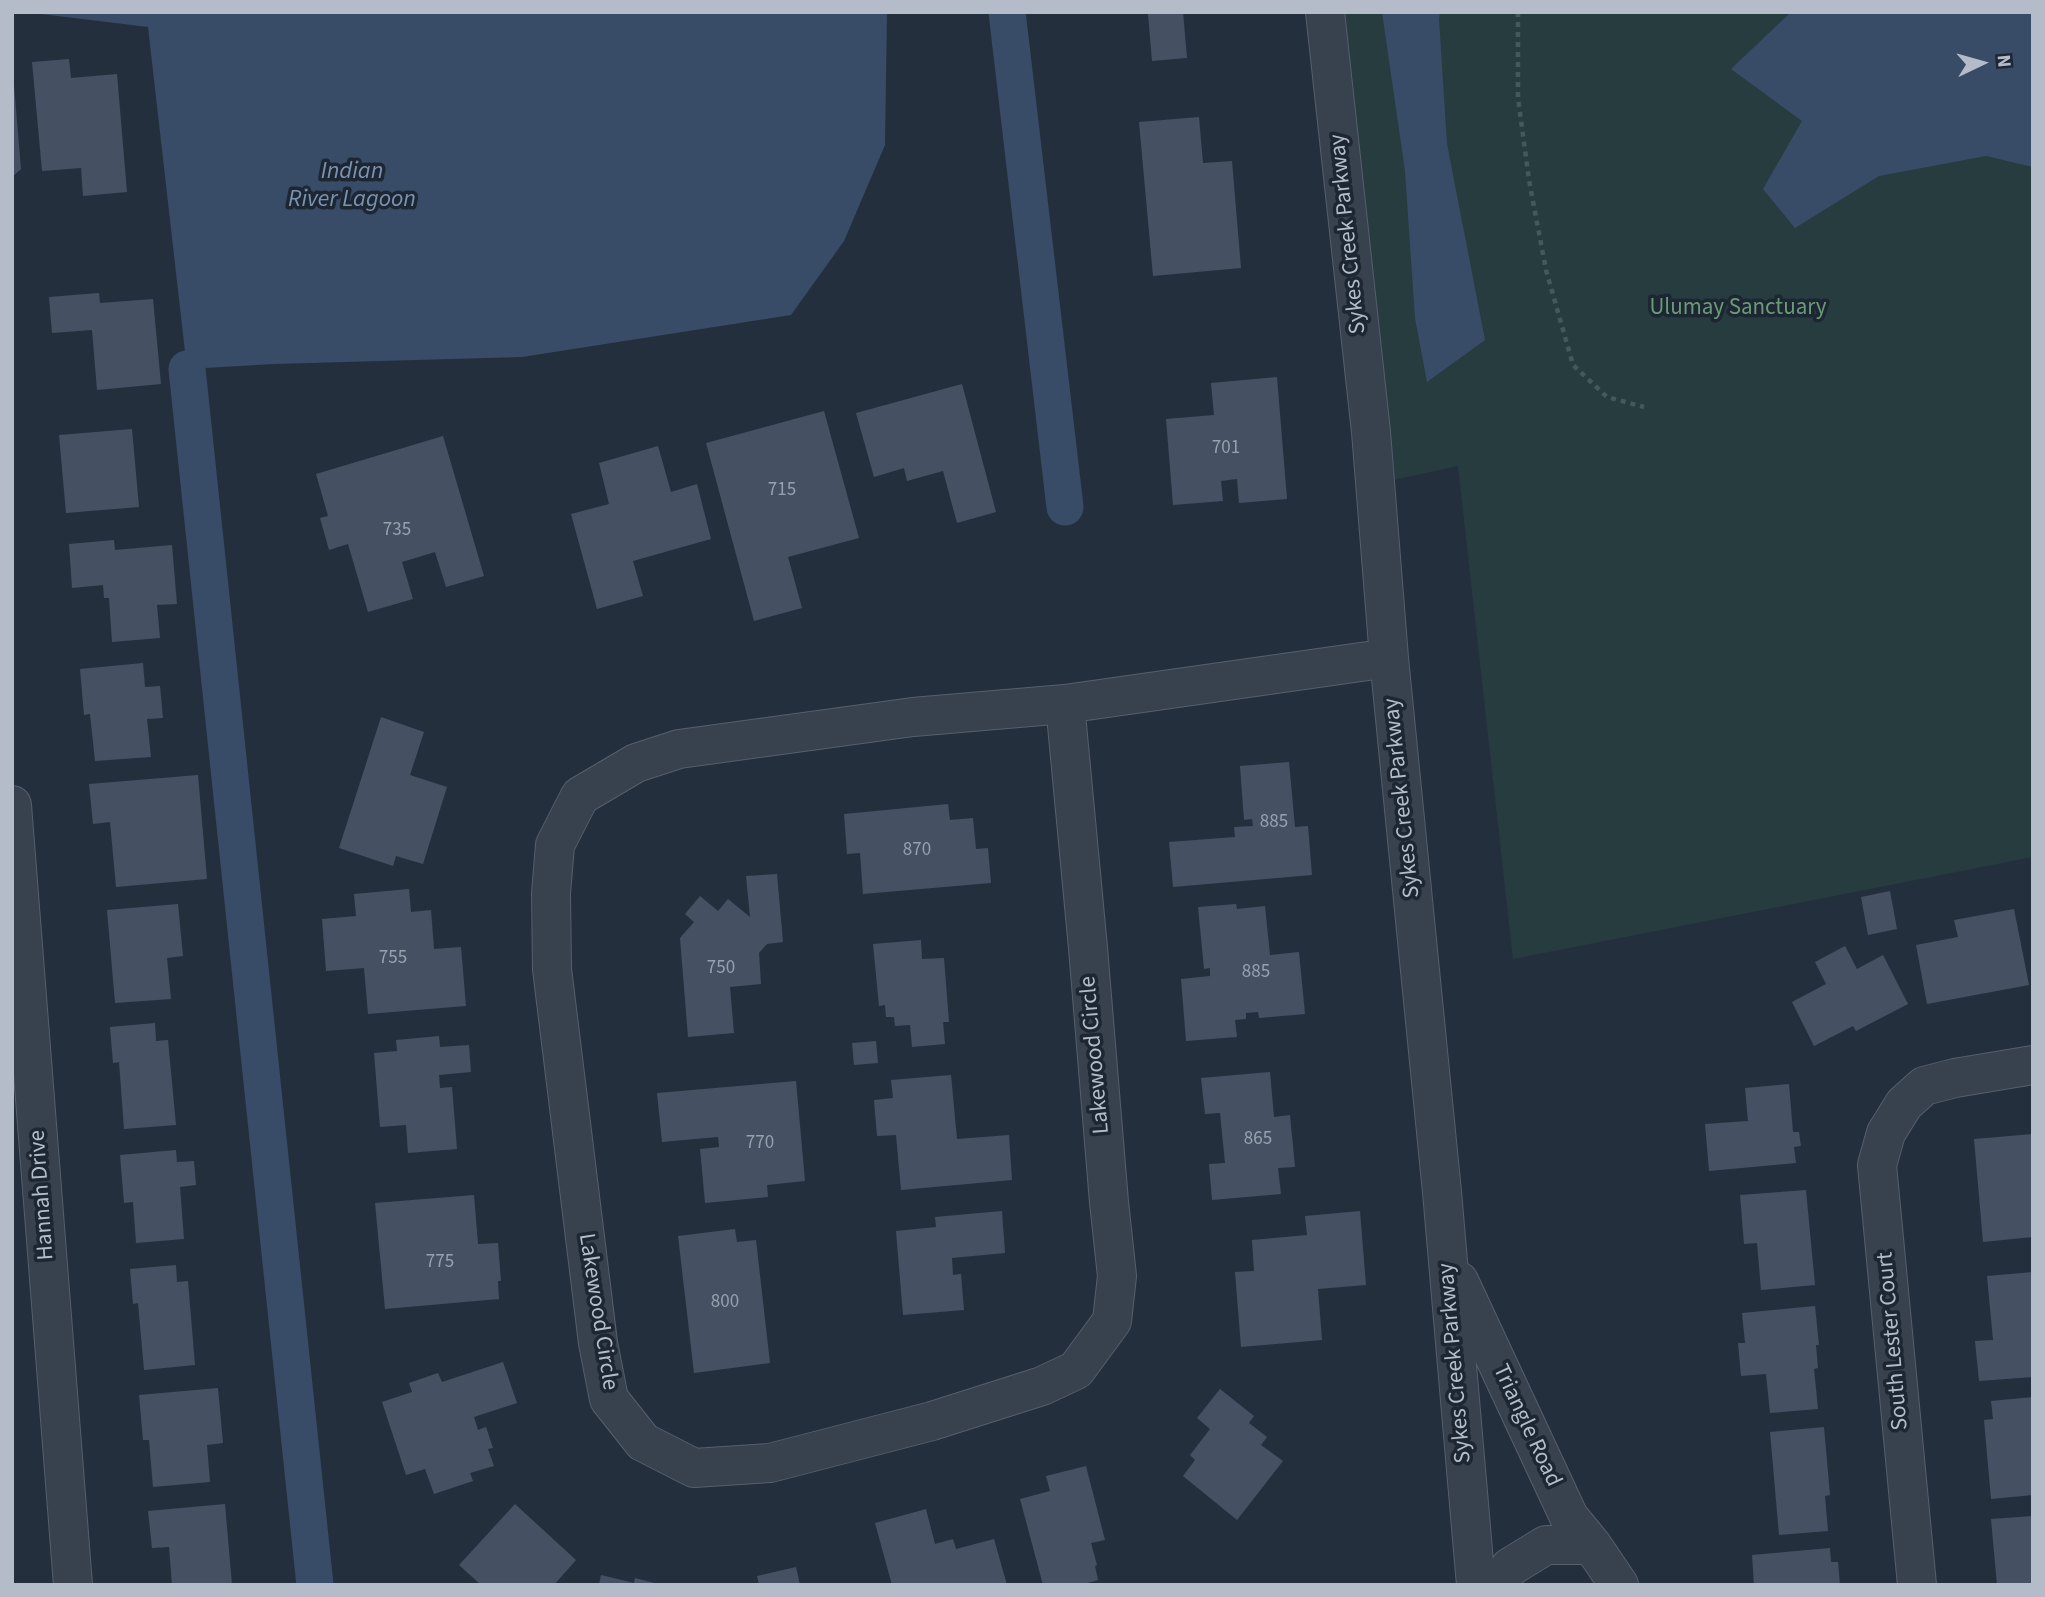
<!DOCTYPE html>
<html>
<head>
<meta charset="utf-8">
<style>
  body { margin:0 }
  #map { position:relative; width:2045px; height:1597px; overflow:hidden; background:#242f3e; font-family:"Source Sans 3",sans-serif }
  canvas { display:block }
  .frame { position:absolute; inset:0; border:14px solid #b4bcc9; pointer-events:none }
  .north { position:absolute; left:1947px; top:28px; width:70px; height:70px; -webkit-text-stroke:5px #1d2633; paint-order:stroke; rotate:85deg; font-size:19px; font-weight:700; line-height:28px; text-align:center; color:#b4bcc9 }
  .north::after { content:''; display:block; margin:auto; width:24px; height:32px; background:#b4bcc9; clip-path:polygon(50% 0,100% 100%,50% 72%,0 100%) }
</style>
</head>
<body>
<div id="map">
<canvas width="2045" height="1597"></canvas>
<div class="frame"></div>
<div class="north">N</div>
</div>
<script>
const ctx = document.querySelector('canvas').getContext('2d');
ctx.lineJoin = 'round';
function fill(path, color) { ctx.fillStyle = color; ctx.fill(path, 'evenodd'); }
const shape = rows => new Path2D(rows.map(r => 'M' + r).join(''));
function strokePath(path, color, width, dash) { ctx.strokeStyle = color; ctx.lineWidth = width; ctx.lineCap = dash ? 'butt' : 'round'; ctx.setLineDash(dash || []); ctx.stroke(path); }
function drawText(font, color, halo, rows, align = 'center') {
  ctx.font = font + ' "Source Sans 3",sans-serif'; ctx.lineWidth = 7; ctx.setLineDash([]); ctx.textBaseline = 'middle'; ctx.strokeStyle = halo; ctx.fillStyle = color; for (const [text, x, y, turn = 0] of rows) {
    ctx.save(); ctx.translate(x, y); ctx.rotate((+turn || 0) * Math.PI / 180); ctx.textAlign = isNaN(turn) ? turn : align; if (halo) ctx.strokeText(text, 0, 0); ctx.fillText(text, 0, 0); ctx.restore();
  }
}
fill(shape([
  [1324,12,2033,12,2033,857,1513,959,1458,466,1375,484]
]), '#263c3f');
fill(shape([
  [25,12,887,12,885,145,844,241,791,315,522,357,274,364,187,369,148,27],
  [1382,12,1440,12,1439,19,1447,144,1485,340,1427,382,1415,318,1405,171],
  [1791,12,2033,12,2033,167,1986,156,1879,176,1795,228,1763,189,1802,121,1731,69]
]), '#394c67');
strokePath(shape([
  [1007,12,1065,507],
  [187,369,315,1585]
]), '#394c67', 37);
fill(shape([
  [1183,12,1187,58,1152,61,1148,14],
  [69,59,71,78,117,74,127,192,83,196,81,168,42,171,32,62],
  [12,85,14,85,21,169,12,177],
  [1199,117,1203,163,1232,161,1241,268,1153,276,1139,122],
  [99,293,100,303,153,299,161,384,97,390,92,330,52,333,49,297],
  [1277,377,1287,499,1239,503,1237,479,1221,481,1223,501,1173,505,1166,419,1214,415,1211,383],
  [962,384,996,512,957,523,943,471,907,481,904,468,874,477,856,413],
  [824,411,859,538,788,557,802,608,754,621,706,443],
  [132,429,139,507,66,513,59,435],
  [443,436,484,576,446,587,435,552,402,562,413,599,368,612,348,544,329,550,320,518,328,516,316,474],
  [658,446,671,492,697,484,711,539,633,561,643,596,597,609,571,514,609,504,599,463],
  [114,540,115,550,172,545,177,604,157,605,160,638,112,642,109,598,104,598,103,585,72,588,69,544],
  [143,663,145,687,160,686,163,718,147,719,151,757,95,761,90,714,84,715,80,669],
  [381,717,424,732,410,775,447,787,423,864,396,856,393,866,339,848],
  [1289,762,1295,827,1308,826,1312,875,1173,887,1169,842,1235,837,1234,827,1253,826,1252,819,1244,820,1240,766],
  [198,775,207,879,116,887,110,822,93,824,89,784],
  [948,804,950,820,973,818,976,849,988,848,991,883,863,894,860,853,847,854,844,814],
  [777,874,783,942,767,944,759,953,761,984,730,987,734,1033,688,1037,680,938,694,922,685,914,700,896,718,911,728,899,750,917,746,876],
  [409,889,411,912,431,910,434,949,461,947,466,1006,368,1014,364,968,326,971,322,919,356,916,354,894],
  [1890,891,1897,929,1868,935,1861,897],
  [178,904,183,956,167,958,171,999,115,1003,107,910],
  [1236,904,1237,909,1265,906,1270,955,1299,952,1305,1014,1259,1018,1258,1012,1246,1013,1246,1019,1235,1020,1237,1037,1186,1041,1181,979,1210,976,1210,968,1204,969,1198,907],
  [2014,909,2029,985,1927,1004,1916,945,1958,937,1954,920],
  [921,940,922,959,944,958,949,1022,943,1022,945,1044,912,1047,910,1025,895,1026,894,1017,886,1017,885,1005,879,1006,873,944],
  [1845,946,1857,969,1883,955,1908,1004,1856,1031,1853,1026,1814,1046,1792,1002,1826,984,1815,962],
  [155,1023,156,1041,168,1040,176,1125,124,1129,119,1062,113,1063,110,1027],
  [439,1036,440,1047,469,1045,471,1072,439,1075,440,1088,452,1087,457,1149,408,1153,406,1125,380,1127,374,1053,397,1051,396,1040],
  [876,1041,878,1063,854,1065,852,1043],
  [1270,1072,1274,1117,1290,1115,1295,1167,1278,1168,1281,1194,1212,1200,1209,1164,1225,1163,1220,1113,1205,1114,1201,1078],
  [951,1075,957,1139,1009,1135,1012,1180,901,1190,896,1135,877,1136,874,1100,893,1098,891,1080],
  [796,1081,805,1181,767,1185,768,1197,705,1203,700,1149,719,1147,718,1137,662,1142,657,1093],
  [1789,1084,1793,1132,1799,1132,1801,1146,1794,1147,1796,1163,1709,1171,1705,1124,1748,1121,1745,1088],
  [2033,1134,2033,1237,1983,1242,1974,1139],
  [176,1150,177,1162,194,1161,196,1185,180,1187,184,1239,136,1243,133,1202,124,1203,120,1155],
  [1806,1190,1815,1285,1761,1290,1757,1243,1744,1244,1740,1195],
  [474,1195,478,1244,498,1243,501,1281,498,1281,499,1299,385,1309,375,1203],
  [1002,1211,1005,1253,952,1258,953,1275,961,1274,964,1310,903,1315,896,1231,936,1227,935,1217],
  [1360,1211,1366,1285,1318,1289,1322,1340,1241,1347,1235,1272,1254,1271,1252,1240,1307,1235,1305,1216],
  [735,1229,737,1242,756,1240,770,1363,694,1373,678,1236],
  [176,1265,177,1282,188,1281,195,1365,144,1370,138,1303,133,1304,130,1269],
  [2033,1272,2033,1377,1979,1381,1975,1341,1993,1340,1987,1276],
  [1815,1306,1819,1345,1816,1345,1818,1368,1814,1369,1818,1409,1770,1413,1766,1374,1741,1376,1738,1343,1745,1343,1742,1313],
  [503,1362,517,1403,474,1417,478,1430,486,1427,493,1448,488,1449,494,1466,470,1473,473,1481,434,1494,425,1469,406,1475,382,1402,412,1392,409,1383,438,1373,442,1382],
  [218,1388,223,1443,207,1445,210,1482,153,1487,149,1440,143,1440,139,1395],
  [1220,1389,1254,1416,1249,1423,1267,1437,1261,1445,1283,1461,1237,1520,1183,1476,1195,1460,1190,1455,1210,1429,1197,1418],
  [2033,1397,2033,1495,1991,1499,1984,1420,1993,1419,1991,1401],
  [1824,1427,1830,1495,1825,1496,1828,1531,1779,1535,1770,1432],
  [1086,1466,1105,1540,1091,1543,1097,1565,1095,1566,1098,1580,1081,1585,1043,1585,1020,1499,1050,1491,1046,1476],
  [225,1504,232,1585,172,1585,169,1547,152,1548,148,1511],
  [515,1504,576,1560,554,1585,481,1585,459,1565],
  [926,1509,935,1544,953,1539,956,1549,994,1539,1007,1585,892,1585,875,1523],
  [2033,1516,2033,1585,1997,1585,1991,1519],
  [1830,1548,1831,1562,1838,1562,1840,1585,1754,1585,1752,1555],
  [796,1567,800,1585,759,1585,757,1576],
  [601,1575,634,1583,635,1578,662,1585,599,1585]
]), '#455162');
const minor = shape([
  [1325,12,1371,432,1389,658,1442,1192,1476,1585],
  [1065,704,1088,948,1109,1202,1117,1276,1112,1321,1076,1370,1042,1386,932,1421,770,1463,694,1468,643,1442,609,1399,598,1343,552,969,551,893,555,845,580,796,636,763,679,749,913,717,1065,704],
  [1065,704,1389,658],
  [12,805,73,1585],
  [1459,1281,1569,1517,1592,1545,1619,1585],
  [1498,1585,1510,1567,1546,1545,1592,1545],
  [1917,1585,1877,1165,1886,1133,1904,1104,1924,1086,1955,1078,2033,1065]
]);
strokePath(minor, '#565f6c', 40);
strokePath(shape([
  [1518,12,1518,98,1529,180,1546,270,1573,365,1607,397,1644,407]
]), '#44595c', 4.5, [5, 5]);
strokePath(minor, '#38414e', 38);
drawText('19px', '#98a1af', null, [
  ["701",1226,449],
  ["715",782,491],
  ["735",397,531],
  ["885",1274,823],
  ["870",917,851],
  ["755",393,959],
  ["750",721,969],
  ["885",1256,973],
  ["865",1258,1140],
  ["770",760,1144],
  ["775",440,1263],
  ["800",725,1303]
]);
drawText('23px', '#b4bcc9', '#1d2633', [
  ["Sykes Creek Parkway",1349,234,-96],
  ["Sykes Creek Parkway",1403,798,-96],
  ["Lakewood Circle",1096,1055,-95],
  ["Hannah Drive",43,1195,-94],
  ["Lakewood Circle",597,1312,81],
  ["South Lester Court",1894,1341,-95],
  ["Sykes Creek Parkway",1456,1363,-95],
  ["Triangle Road",1526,1426,65]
]);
drawText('23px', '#6b9a76', '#1d2633', [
  ["Ulumay Sanctuary",1738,309]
]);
drawText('italic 24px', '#7c92b1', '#1d2633', [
  ["Indian",352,173],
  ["River Lagoon",352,201]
]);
</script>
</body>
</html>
